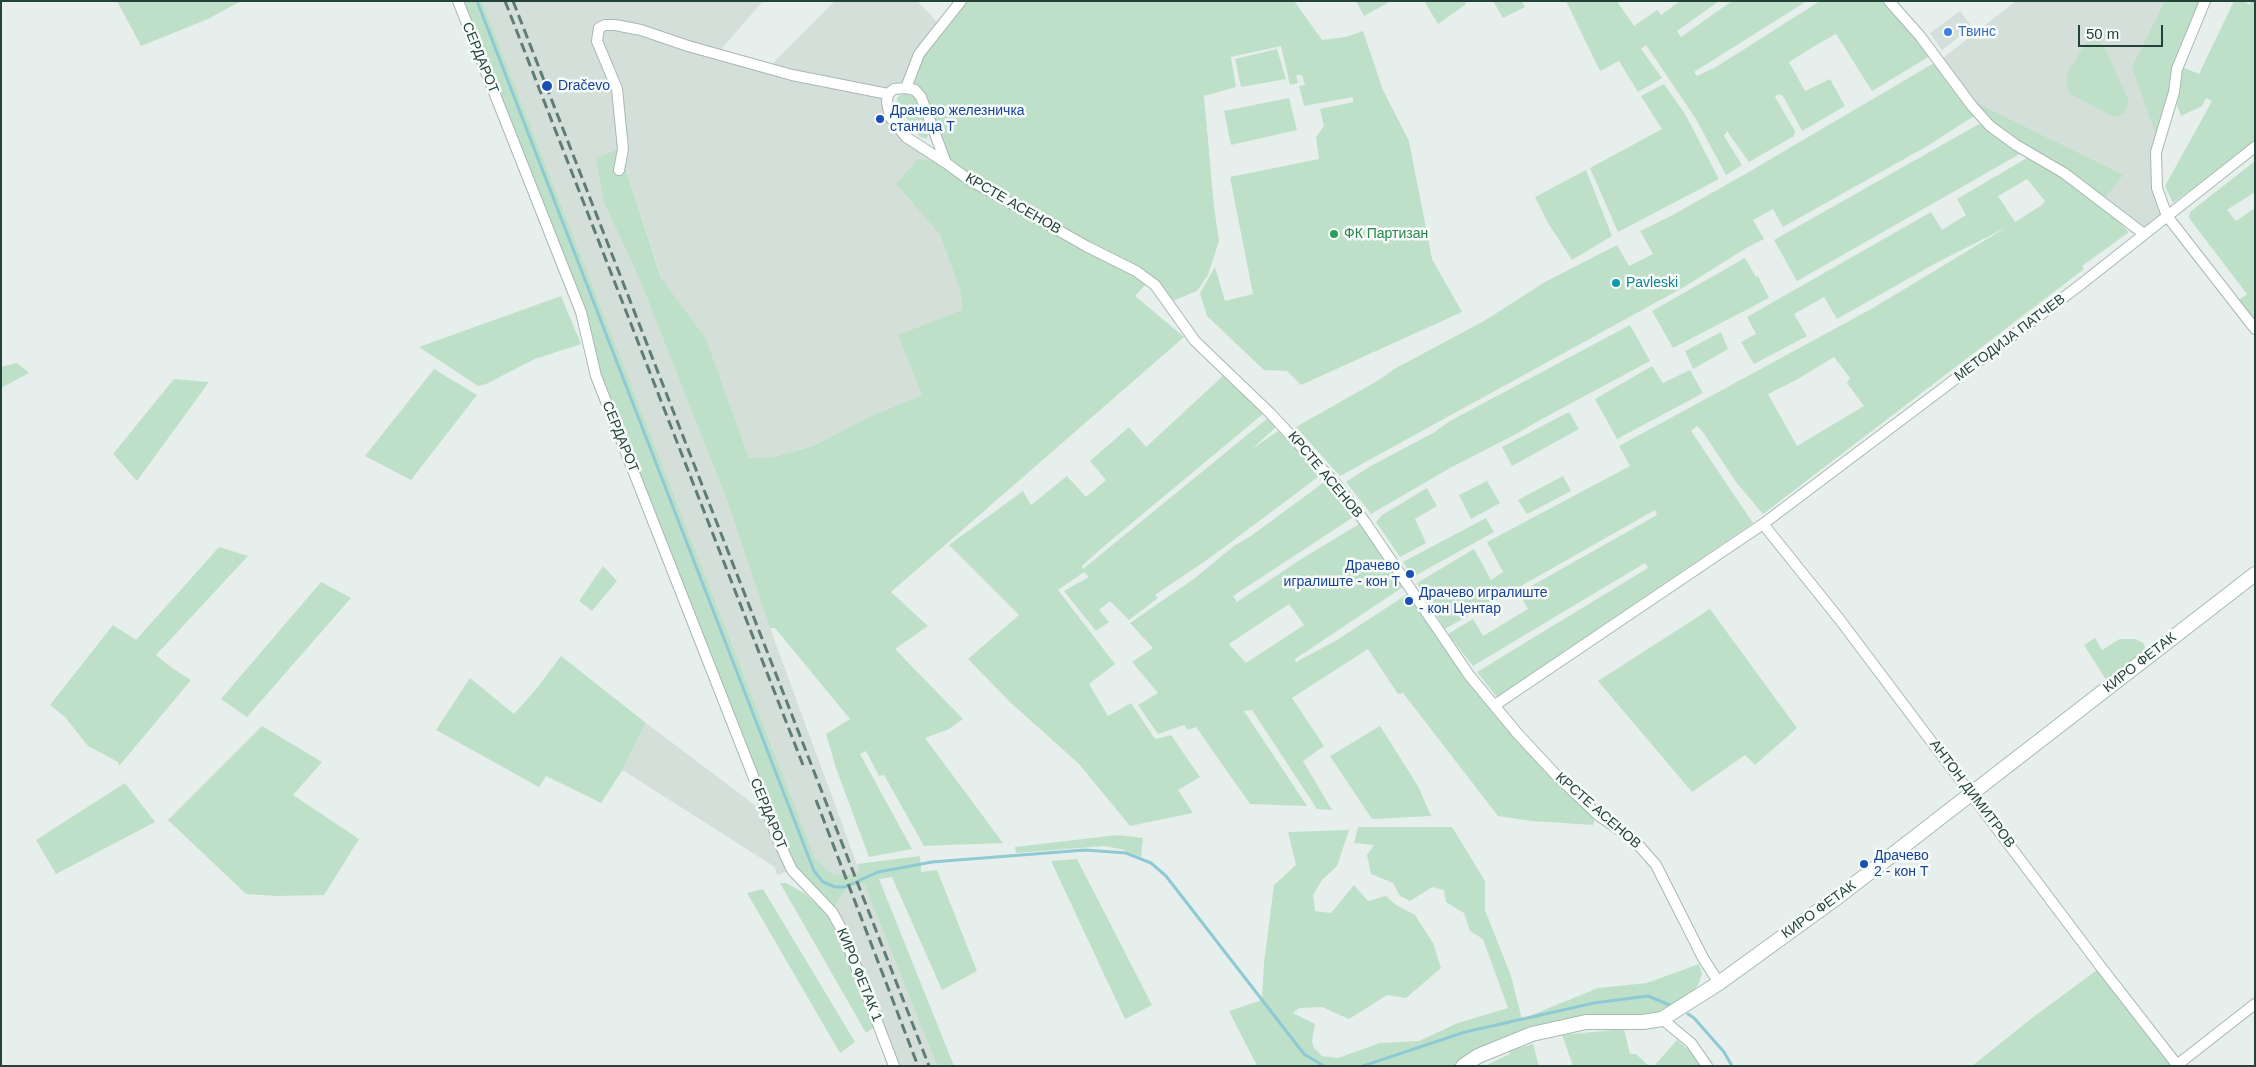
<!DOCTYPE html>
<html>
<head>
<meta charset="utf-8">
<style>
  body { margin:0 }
  #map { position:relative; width:2256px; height:1067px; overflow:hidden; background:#e6efeb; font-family:Helvetica,sans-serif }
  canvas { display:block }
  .frame { position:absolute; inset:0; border:2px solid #24423a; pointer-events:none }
  .scale { position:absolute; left:2078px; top:25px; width:85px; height:22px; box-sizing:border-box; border:2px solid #24423a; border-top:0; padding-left:6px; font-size:15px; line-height:18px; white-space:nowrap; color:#24423a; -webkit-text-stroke:4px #f7fbf9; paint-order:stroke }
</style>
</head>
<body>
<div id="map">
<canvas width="2256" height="1067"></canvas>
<div class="frame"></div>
<div class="scale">50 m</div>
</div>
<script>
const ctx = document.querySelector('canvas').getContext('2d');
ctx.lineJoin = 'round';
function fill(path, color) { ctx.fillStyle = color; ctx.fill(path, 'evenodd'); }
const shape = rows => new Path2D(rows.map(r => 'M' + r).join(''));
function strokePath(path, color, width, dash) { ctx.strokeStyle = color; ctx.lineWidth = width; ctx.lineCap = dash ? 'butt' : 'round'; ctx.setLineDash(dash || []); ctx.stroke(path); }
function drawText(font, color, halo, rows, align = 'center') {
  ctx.font = font + ' Helvetica,sans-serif'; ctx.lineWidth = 5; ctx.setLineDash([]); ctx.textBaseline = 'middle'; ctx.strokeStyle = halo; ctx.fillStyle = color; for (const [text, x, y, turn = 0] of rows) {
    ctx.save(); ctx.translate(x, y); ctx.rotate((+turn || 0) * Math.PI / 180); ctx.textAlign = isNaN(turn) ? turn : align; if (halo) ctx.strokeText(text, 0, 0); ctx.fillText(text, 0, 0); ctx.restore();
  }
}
fill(shape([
  [482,1,763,1,718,53,768,68,835,1,917,1,941,26,906,88,894,89,887,102,906,137,946,163,896,184,940,235,960,290,962,311,922,395,871,416,813,446,773,457,749,458,706,338,662,280,619,149,604,203,639,278,728,503,770,628,859,870,854,875,837,875,830,872,815,858],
  [2016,1,2205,1,2185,46,2155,162,2167,216,2144,234,2000,134,1939,61],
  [1960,11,1972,27,1942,50,1930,33],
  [646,723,768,815,792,870,777,875,775,867,624,771,621,772],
  [864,882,937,1066,894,1066,832,912,842,894,850,887]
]), '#d4dfda');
fill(shape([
  [117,1,241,1,208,19,141,46],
  [458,1,482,1,815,858,830,872,837,875,854,875,859,870,857,864,920,856,921,872,937,870,977,971,942,990,892,877,879,879,954,1066,937,1066,864,883,850,887,842,894,832,912,792,870,596,376,581,312],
  [961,1,1294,1,1322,40,1346,37,1363,31,1383,90,1409,141,1432,259,1462,312,1301,385,1287,371,1264,370,1207,316,1200,293,1215,267,1225,301,1253,294,1230,177,1319,159,1316,137,1324,126,1320,109,1353,102,1353,97,1304,106,1299,86,1305,85,1302,75,1296,75,1298,83,1290,85,1281,46,1231,57,1236,87,1204,96,1214,207,1219,241,1208,275,1197,291,1168,303,1155,285,946,163,921,97,906,88,914,63],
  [1356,1,1391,1,1364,16],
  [1424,1,1465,1,1466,4,1438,24],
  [1493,1,1522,1,1525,7,1503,18],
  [1566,1,1617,1,1634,26,1657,10,1661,15,1680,1,1719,1,1677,31,1681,37,1732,1,1807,1,1694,72,1697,76,1716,67,1820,1,1886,1,1930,56,1872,91,1836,34,1813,47,1789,62,1805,91,1830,79,1845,106,1802,131,1783,96,1778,94,1775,97,1795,131,1794,136,1749,162,1727,131,1724,136,1742,165,1726,175,1696,119,1646,45,1641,49,1662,78,1638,92,1619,61,1600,71],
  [2165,1,2203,1,2158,141,2132,67],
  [2234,1,2244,1,2250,5,2251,1,2255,1,2255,141,2173,203,2165,186,2212,101,2206,98,2202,106,2181,116,2177,105,2182,67,2199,74],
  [2099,41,2107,52,2129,102,2124,114,2114,117,2070,94,2066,83,2067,74,2086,42],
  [1277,49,1286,79,1241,87,1235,59],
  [1934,63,1974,116,1929,145,1783,227,1773,209,1753,220,1764,239,1746,248,1684,287,1340,476,1296,427,1377,381,1396,368,1484,321,1545,282,1617,245,1629,266,1653,254,1640,231,1671,216,1747,173],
  [1664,84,1685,114,1719,179,1618,232,1590,168,1662,129,1641,96],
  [903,93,909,93,916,97,929,132,927,139,920,137,898,106,897,98],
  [1289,98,1297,130,1231,145,1224,111],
  [1973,101,2123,175,2102,202,2098,202,2129,232,2082,266,2084,269,1763,514,1736,482,1703,432,1697,426,1691,431,1753,523,1497,697,1477,672,1648,568,1645,563,1473,666,1448,634,1473,619,1483,636,1528,609,1519,593,1657,515,1655,510,1445,629,1417,583,1474,549,1491,580,1503,572,1487,542,1630,466,1619,446,1873,308,2007,227,1936,263,1837,319,1824,297,1794,314,1807,336,1754,364,1741,342,1756,334,1747,317,1931,212,1942,230,1966,215,1957,199,2032,155,2000,134],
  [2027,179,2045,201,2042,205,2015,222,1998,196],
  [1834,357,1850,378,1847,383,1864,406,1797,446,1768,394,1796,380],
  [1979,124,2025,151,1797,281,1774,240],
  [619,149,661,278,706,338,749,458,773,457,813,446,871,416,922,395,898,335,962,310,960,290,940,235,896,184,918,159,939,162,1135,273,1147,283,1135,296,1184,337,891,592,928,626,895,649,963,719,949,729,925,738,1003,843,924,846,884,775,879,776,866,751,860,754,912,849,869,857,836,768,826,734,850,719,775,628,770,628,728,503,639,278,604,203,596,158],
  [2255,161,2255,192,2227,210,2236,221,2255,208,2255,325,2235,303,2247,294,2189,218,2190,212],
  [1586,170,1612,236,1572,260,1548,223,1535,197],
  [1745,258,1756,277,1758,276,1769,298,1673,348,1652,311],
  [561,296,581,344,535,359,486,384,478,386,419,347],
  [1630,325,1650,361,1551,414,1516,434,1452,467,1371,514,1346,482,1369,467,1433,433,1450,421],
  [1721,332,1728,349,1693,369,1685,351],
  [17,363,29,373,1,388,1,367],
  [1652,366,1663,383,1690,370,1703,393,1617,439,1595,399],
  [434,369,477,395,411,480,365,456],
  [1224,375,1263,414,1103,547,1082,566,1083,569,1268,418,1276,427,1252,449,1278,431,1322,474,1211,557,1155,595,1158,598,1129,620,1110,601,1099,610,1109,622,1096,631,1064,591,1089,577,1084,572,1058,590,1115,664,1089,684,1108,716,1131,703,1155,739,1171,735,1200,777,1178,790,1193,813,1130,826,1079,764,1010,702,968,659,1019,615,949,545,1023,491,1031,505,1067,476,1086,497,1106,480,1090,461,1129,427,1146,447],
  [174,379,209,382,137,481,113,454],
  [1569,412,1579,429,1512,466,1502,447],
  [1563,476,1571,491,1527,514,1518,500],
  [1327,480,1355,516,1233,596,1237,602,1306,556,1361,523,1403,587,1295,659,1296,662,1337,640,1409,593,1422,614,1595,818,1593,825,1532,821,1498,816,1403,693,1398,694,1368,649,1292,698,1324,746,1303,761,1332,810,1317,809,1252,710,1244,711,1307,806,1250,804,1196,727,1188,730,1184,725,1158,734,1138,705,1158,693,1132,662,1153,648,1130,623,1195,578,1234,546,1251,536],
  [1289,604,1304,625,1246,663,1229,644],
  [1487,481,1500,503,1471,519,1459,495],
  [1427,488,1437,506,1415,519,1426,543,1400,557,1376,522,1382,515],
  [1486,518,1494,532,1413,577,1403,562],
  [219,547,248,556,156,655,172,668,191,680,119,766,118,762,88,746,65,717,50,705,113,625,136,640],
  [603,566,617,581,592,611,579,601],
  [321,582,351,598,247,717,221,699],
  [1710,609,1797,728,1755,765,1745,755,1692,792,1598,681],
  [2095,638,2102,650,2120,639,2135,639,2143,643,2149,656,2110,686,2084,645],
  [561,656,646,723,621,772,601,803,546,776,539,787,436,730,470,678,514,714,537,688],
  [262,726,322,762,293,795,359,839,324,895,277,896,246,894,168,820],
  [1380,726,1418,786,1431,816,1372,819,1330,756],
  [125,783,155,822,56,874,36,840],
  [1358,827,1452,827,1485,881,1485,910,1511,976,1522,1019,1598,988,1647,983,1699,964,1702,974,1698,985,1692,993,1666,1014,1640,1017,1602,1015,1557,1021,1530,1030,1463,1066,1257,1066,1229,1011,1262,1000,1264,963,1274,885,1296,865,1288,832,1349,830,1337,866,1322,880,1313,895,1315,911,1331,913,1354,885,1368,901,1386,896,1396,905,1415,915,1433,943,1441,968,1406,998,1387,995,1349,1019,1322,1007,1299,1008,1293,1013,1315,1024,1312,1041,1314,1048,1322,1056,1338,1058,1380,1043,1419,1041,1458,1023,1508,1008,1483,939,1470,931,1464,913,1446,902,1444,890,1432,887,1410,901,1400,896,1393,883,1371,874,1367,855,1374,845,1354,843],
  [1117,835,1143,838,1141,857,1121,849,1104,846,1016,853,1015,847],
  [1077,859,1152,1005,1125,1019,1051,861],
  [780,883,786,883,804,893,833,919,874,1027,866,1033],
  [763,889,855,1042,840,1053,747,893],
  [2101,967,2177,1066,1972,1066,2032,1018],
  [1624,1029,1630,1054,1636,1054,1649,1066,1573,1066,1562,1035],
  [1677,1040,1697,1058,1701,1066,1654,1066],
  [1533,1044,1539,1066,1484,1066,1510,1054,1509,1051]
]), '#bfe0c8');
strokePath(shape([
  [477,1,814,871,823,882,835,887,845,887,878,872,932,862,1085,850,1126,853,1151,863,1166,876,1304,1054,1324,1066],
  [1688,1014,1694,1018,1724,1052,1732,1066],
  [1363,1066,1465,1032,1594,1003,1648,996,1672,1006]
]), '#8ec9d4', 3);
const minor = shape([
  [458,1,581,312,596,376,779,842,792,870,832,912,842,930,894,1066],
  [1889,1,1920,36,1972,106,1990,126,2016,145,2064,173,2144,234],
  [2205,1,2177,69,2174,92,2156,152,2157,188,2167,216,2255,329],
  [906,88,915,90,921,97,946,163,906,137,890,117,887,102,888,94,894,89,906,88],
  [906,88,919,54,961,1],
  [946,163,968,179,1086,246,1136,271,1155,285,1195,341,1270,413,1336,484,1365,522,1469,675,1517,733,1557,776,1598,815,1634,840,1656,865,1703,958,1719,983],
  [619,170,623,149,617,89,597,41,599,28,605,25,615,25,641,30,688,46,792,75,888,94],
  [1763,524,1840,620,2101,967,2178,1066],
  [1495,705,1763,524,2080,285,2255,147],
  [1662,1019,1691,1043,1707,1066],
  [2177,1065,2255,1004]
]);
const secondary = shape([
  [1463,1066,1478,1056,1532,1034,1586,1022,1643,1022,1662,1019,1719,983,1839,896,2255,574]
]);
strokePath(minor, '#a8b8b2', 12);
strokePath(secondary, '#a4bbb3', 16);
strokePath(minor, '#fff', 10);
strokePath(secondary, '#fff', 14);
strokePath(shape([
  [505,1,803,765],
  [513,1,929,1066],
  [816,800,918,1066]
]), '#5f7d75', 3, [10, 5]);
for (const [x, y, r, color] of [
  [1948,32,5,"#3f7fe0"],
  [547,86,6,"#1a4fb4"],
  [880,119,5,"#1a4fb4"],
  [1334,234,5,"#2e9e5b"],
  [1616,283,5,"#0f9aa8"],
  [1410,574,5,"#1a4fb4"],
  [1409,601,5,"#1a4fb4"],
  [1864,864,5,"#1a4fb4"]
]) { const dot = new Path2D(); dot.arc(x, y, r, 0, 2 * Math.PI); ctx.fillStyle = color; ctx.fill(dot); strokePath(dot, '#f7fbf9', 2); }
drawText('14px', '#366cbe', '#f7fbf9', [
  ["Твинс",1958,32]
], 'left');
drawText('14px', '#24423a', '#f7fbf9', [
  ["СЕРДАРОТ",480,58,68],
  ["КРСТЕ АСЕНОВ",1013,204,30],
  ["МЕТОДИЈА ПАТЧЕВ",2010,338,-37],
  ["СЕРДАРОТ",620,437,68],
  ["КРСТЕ АСЕНОВ",1325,475,50],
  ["КИРО ФЕТАК",2140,663,-38],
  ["АНТОН ДИМИТРОВ",1972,794,53],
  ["КРСТЕ АСЕНОВ",1598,811,41],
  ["СЕРДАРОТ",768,814,68],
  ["КИРО ФЕТАК",1819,910,-36],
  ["КИРО ФЕТАК 1",859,975,68]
]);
drawText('14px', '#164399', '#f7fbf9', [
  ["Dračevo",558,86],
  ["Драчево железничка",890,111],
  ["станица Т",890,127],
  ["Драчево",1400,566,"right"],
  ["игралиште - кон T",1400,582,"right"],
  ["Драчево игралиште",1419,593],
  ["- кон Центар",1419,609],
  ["Драчево",1874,856],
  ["2 - кон T",1874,872]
], 'left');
drawText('14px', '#27864d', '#f7fbf9', [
  ["ФК Партизан",1344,234]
], 'left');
drawText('14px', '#0d838f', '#f7fbf9', [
  ["Pavleski",1626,283]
], 'left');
</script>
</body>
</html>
